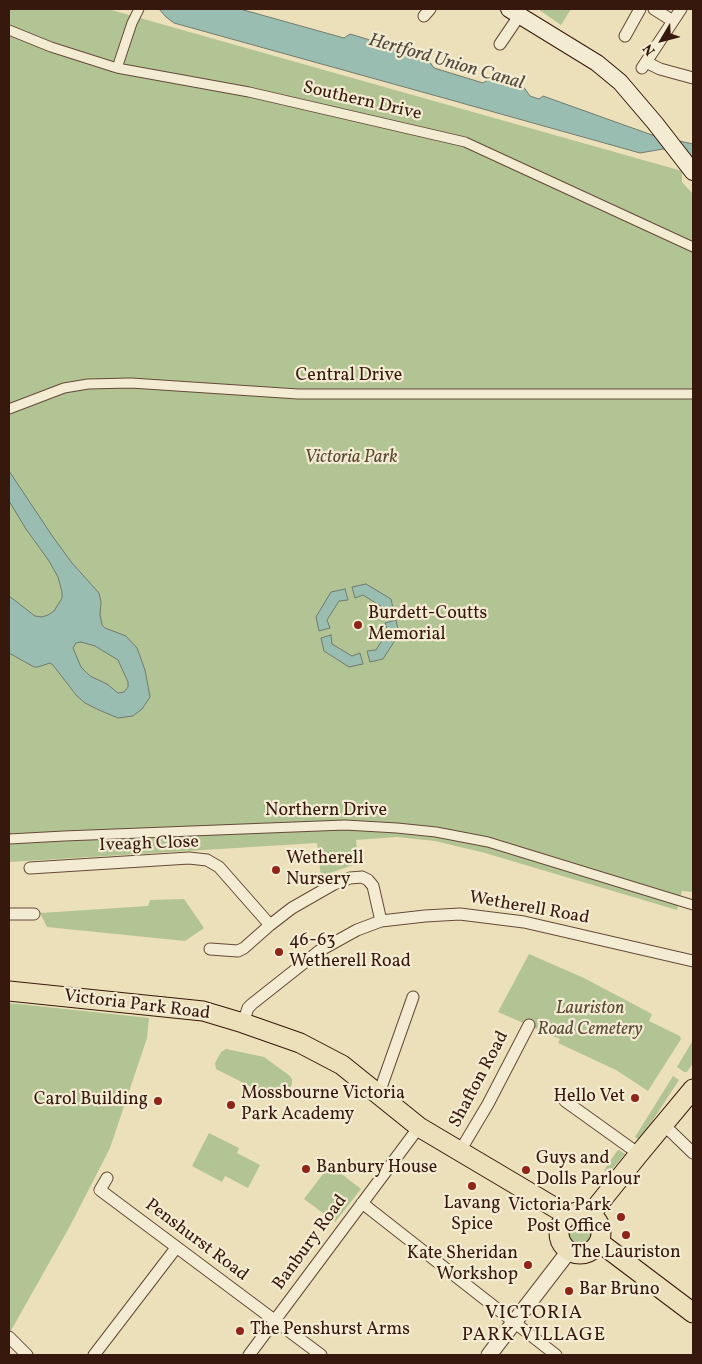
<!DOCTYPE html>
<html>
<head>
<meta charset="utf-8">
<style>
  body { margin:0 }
  #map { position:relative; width:702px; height:1364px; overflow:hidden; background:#ece0ba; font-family:Vollkorn,serif }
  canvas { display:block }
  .frame { position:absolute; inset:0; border:10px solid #36180c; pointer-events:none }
  .north { position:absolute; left:637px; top:15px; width:50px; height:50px; -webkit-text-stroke:4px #f3ebd2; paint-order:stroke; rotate:233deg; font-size:14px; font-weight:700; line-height:20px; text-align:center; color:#36180c }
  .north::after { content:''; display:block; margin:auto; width:18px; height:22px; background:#36180c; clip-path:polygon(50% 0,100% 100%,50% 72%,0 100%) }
</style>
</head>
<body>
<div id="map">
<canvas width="702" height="1364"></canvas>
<div class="frame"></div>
<div class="north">N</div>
</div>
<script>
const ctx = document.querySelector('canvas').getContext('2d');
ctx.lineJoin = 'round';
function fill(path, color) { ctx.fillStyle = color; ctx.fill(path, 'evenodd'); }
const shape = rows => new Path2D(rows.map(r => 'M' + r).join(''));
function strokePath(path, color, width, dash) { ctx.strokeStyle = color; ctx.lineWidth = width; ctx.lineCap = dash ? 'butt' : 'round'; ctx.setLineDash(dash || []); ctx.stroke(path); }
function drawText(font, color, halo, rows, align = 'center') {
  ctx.font = font + ' Vollkorn,serif'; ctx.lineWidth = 4.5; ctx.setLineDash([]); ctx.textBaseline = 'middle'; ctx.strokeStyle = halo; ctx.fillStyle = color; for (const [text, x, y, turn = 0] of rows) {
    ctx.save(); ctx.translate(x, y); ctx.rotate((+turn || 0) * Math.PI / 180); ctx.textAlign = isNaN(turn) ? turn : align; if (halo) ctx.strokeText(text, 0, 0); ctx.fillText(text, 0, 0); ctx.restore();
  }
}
fill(shape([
  [9,9,108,9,682,171,682,182,693,194,693,892,682,891,677,910,485,853,435,841,397,837,356,840,359,863,330,873,321,878,317,843,9,862],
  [538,9,571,9,561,25],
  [184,899,204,928,185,941,47,927,40,913,148,906,150,900],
  [529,954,584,978,652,1014,649,1021,680,1036,681,1039,648,1091,616,1070,558,1043,560,1039,498,1012],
  [9,1003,149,1018,147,1038,110,1148,70,1226,9,1334],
  [693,1040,693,1063,687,1072,684,1072,677,1067],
  [226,1049,264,1057,290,1076,292,1079,292,1084,284,1099,277,1100,216,1069,215,1063,221,1052],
  [673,1076,679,1080,640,1140,635,1137],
  [209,1133,239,1148,237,1153,260,1165,248,1188,225,1176,222,1182,192,1166],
  [619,1150,625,1154,608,1174,604,1170,617,1151],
  [330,1165,361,1189,335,1222,304,1199],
  '567 1233a13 13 0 1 1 26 0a13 13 0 1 1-26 0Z'
]), '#b2c394');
const water = shape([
  [159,9,240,9,344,38,350,34,426,57,434,68,483,83,493,77,523,86,530,96,539,99,543,96,652,135,693,144,693,158,663,149,640,153,451,100,174,23,166,17,159,9],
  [9,471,53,537,72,563,99,593,101,602,100,615,102,625,105,628,126,636,137,648,145,670,150,697,142,709,133,716,118,718,99,710,85,703,76,695,53,665,50,663,38,667,34,667,9,653,9,596,35,616,42,617,48,615,54,611,62,598,62,592,58,577,49,561,26,529,9,501,9,471],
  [81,642,95,646,118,660,128,682,128,687,124,692,118,693,107,684,90,676,81,667,73,648,76,643,81,642],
  [366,584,391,599,394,613,383,616,382,607,363,595,355,598,352,587,366,584],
  [345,589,348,600,339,601,327,620,330,628,319,631,316,617,331,592,345,589],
  [396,620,399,634,383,659,370,662,367,651,376,650,388,631,385,623,396,620],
  [331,635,332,644,352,656,360,653,363,664,349,667,324,651,321,638,331,635]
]);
fill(water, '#99bdb1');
strokePath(water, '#717b6f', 1);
const pedestrian = shape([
  [9,30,51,47,117,68,249,92,465,142,693,247],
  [117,68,132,23,139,9],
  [9,409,64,388,88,384,131,383,298,394,693,394],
  [9,839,64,836,345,825,397,828,436,832,488,842,693,905]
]);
const minor = shape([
  [654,9,673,21],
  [424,16,430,9],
  [625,36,640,9],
  [500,44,519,16],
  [646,62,660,69,693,78],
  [642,68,681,9],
  [30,868,189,858,207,860,219,867,270,925,292,908,334,884,350,878,362,877,368,880,373,886,381,921],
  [9,914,34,914],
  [210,949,238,951,244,948,270,925],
  [243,1023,248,1008,252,1004,319,951,357,930,381,921,425,916,460,914,524,922,693,961],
  [378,1096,413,997],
  [565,1101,639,1154],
  [664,1125,693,1153],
  [460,1151,488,1104,529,1025],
  [107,1178,100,1190,321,1355],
  [362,1203,556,1355],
  [9,1337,27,1355],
  [94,1355,176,1248],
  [249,1355,419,1127]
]);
const tertiary = shape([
  [489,1355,569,1251]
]);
const secondary = shape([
  [509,9,597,63,620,82,655,123,693,172]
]);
const primary = shape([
  [9,991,203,1011,243,1023,300,1043,342,1065,419,1127,569,1216],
  '559 1233a21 21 0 1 1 42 0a21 21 0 1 1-42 0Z',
  [591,1216,597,1206,639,1154,693,1089],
  [599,1242,693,1313]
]);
strokePath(pedestrian, '#644a38', 11);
strokePath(minor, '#644a38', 13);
strokePath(tertiary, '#644a38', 17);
strokePath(secondary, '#36180c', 18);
strokePath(primary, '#36180c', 21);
strokePath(pedestrian, '#f3ebd2', 9);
strokePath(minor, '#f3ebd2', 11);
strokePath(tertiary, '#f3ebd2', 15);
strokePath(secondary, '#f3ebd2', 16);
strokePath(primary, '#ece0ba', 19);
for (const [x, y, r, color] of [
  [358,625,5,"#8f2418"],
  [276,870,5,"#8f2418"],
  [279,952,5,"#8f2418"],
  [635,1098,5,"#8f2418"],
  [158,1101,5,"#8f2418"],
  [231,1105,5,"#8f2418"],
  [306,1169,5,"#8f2418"],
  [526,1170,5,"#8f2418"],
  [472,1186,5,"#8f2418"],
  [621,1217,5,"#8f2418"],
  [626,1235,5,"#8f2418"],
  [528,1265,5,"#8f2418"],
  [569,1291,5,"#8f2418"],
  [240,1331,5,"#8f2418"]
]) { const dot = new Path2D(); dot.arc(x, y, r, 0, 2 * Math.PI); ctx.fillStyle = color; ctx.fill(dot); strokePath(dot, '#f3ebd2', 2); }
drawText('18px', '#36180c', '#f3ebd2', [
  ["Southern Drive",362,102,13],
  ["Central Drive",349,377],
  ["Northern Drive",326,812],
  ["Iveagh Close",149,845,-2],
  ["Wetherell Road",529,909,10],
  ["Victoria Park Road",137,1006,7],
  ["Shafton Road",480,1080,-62],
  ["Penshurst Road",196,1241,37],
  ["Banbury Road",311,1243,-54]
]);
drawText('italic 18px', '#5b4b35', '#f3ebd2', [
  ["Victoria Park",351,459],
  ["Lauriston",590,1010],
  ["Road Cemetery",590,1031]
]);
drawText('18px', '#36180c', '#f3ebd2', [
  ["Burdett-Coutts",368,615],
  ["Memorial",368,636],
  ["Wetherell",286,860],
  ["Nursery",286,881],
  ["46-63",289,942],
  ["Wetherell Road",289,963],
  ["Mossbourne Victoria",241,1095],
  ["Park Academy",241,1116],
  ["Hello Vet",625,1098,"right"],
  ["Carol Building",148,1101,"right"],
  ["Guys and",536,1160],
  ["Dolls Parlour",536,1181],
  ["Banbury House",316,1169],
  ["Lavang",472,1205,"center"],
  ["Spice",472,1226,"center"],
  ["Victoria Park",611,1207,"right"],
  ["Post Office",611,1228,"right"],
  ["The Lauriston",626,1254,"center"],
  ["Kate Sheridan",518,1255,"right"],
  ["Workshop",518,1276,"right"],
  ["Bar Bruno",579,1291],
  ["The Penshurst Arms",250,1331]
], 'left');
drawText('italic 19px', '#544a3e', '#f3ebd2', [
  ["Hertford Union Canal",446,63,16]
]);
ctx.letterSpacing = '1px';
drawText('19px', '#36180c', '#f3ebd2', [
  ["VICTORIA",534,1315],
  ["PARK VILLAGE",534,1337]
]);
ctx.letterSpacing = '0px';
</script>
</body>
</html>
